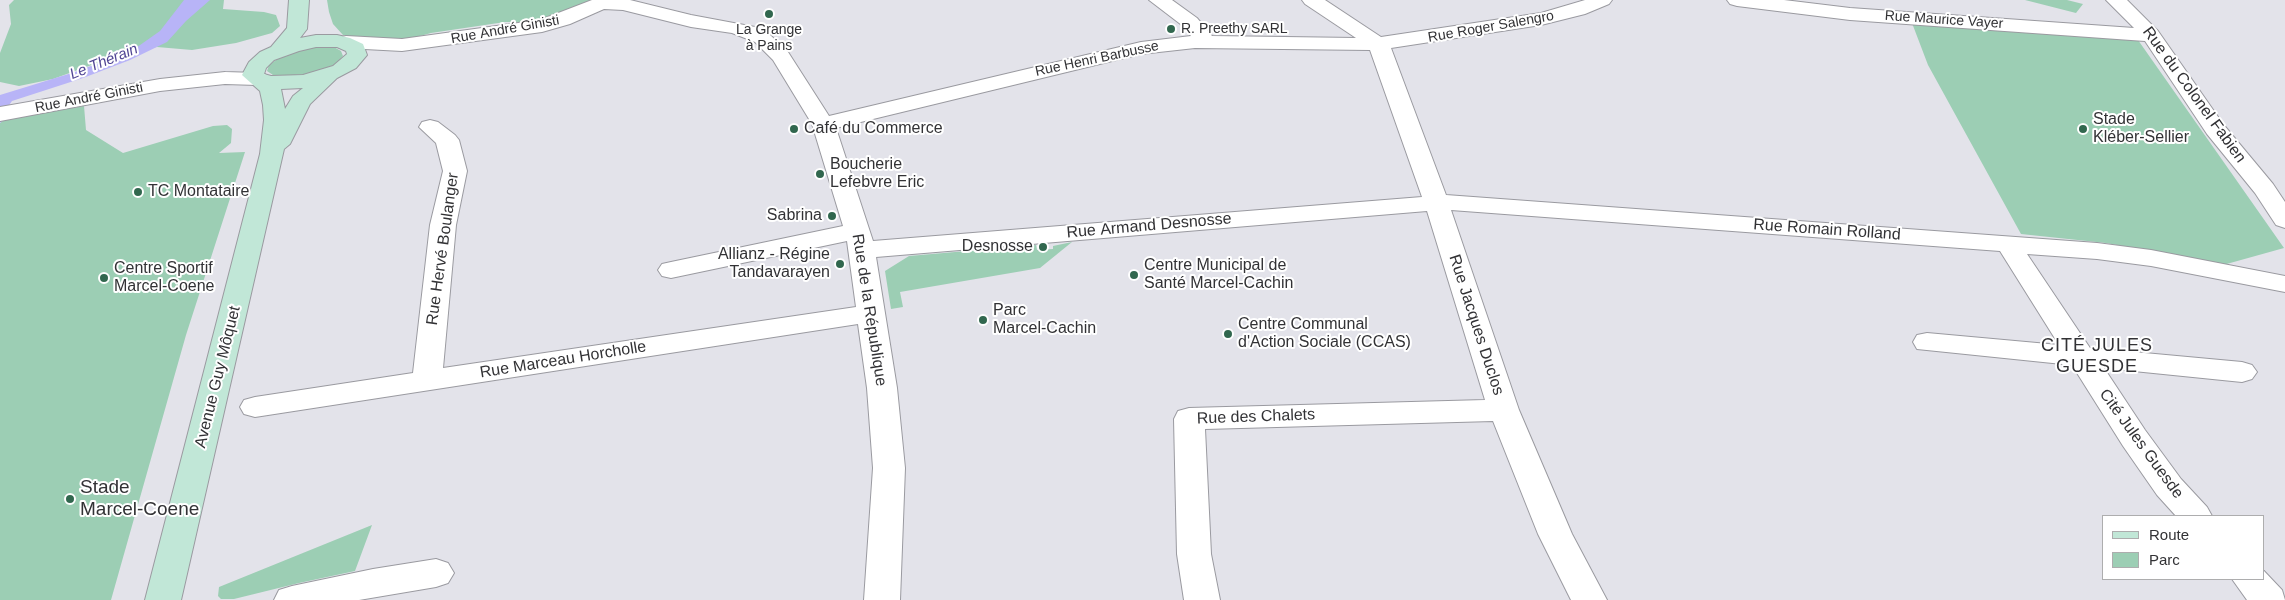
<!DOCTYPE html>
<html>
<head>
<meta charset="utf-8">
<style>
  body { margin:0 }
  #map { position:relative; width:2285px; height:600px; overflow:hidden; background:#e3e3ea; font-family:Helvetica,sans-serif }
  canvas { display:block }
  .legend { position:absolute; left:2102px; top:515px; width:162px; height:65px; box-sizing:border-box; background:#fff; border:1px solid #adadae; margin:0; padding:6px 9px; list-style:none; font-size:15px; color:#323235 }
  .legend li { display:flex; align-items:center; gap:10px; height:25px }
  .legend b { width:25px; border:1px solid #adadae }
</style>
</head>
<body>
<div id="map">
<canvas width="2285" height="600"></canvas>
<ul class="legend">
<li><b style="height:6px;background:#c1e7d7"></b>Route</li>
<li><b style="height:14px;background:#9cceb4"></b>Parc</li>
</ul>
</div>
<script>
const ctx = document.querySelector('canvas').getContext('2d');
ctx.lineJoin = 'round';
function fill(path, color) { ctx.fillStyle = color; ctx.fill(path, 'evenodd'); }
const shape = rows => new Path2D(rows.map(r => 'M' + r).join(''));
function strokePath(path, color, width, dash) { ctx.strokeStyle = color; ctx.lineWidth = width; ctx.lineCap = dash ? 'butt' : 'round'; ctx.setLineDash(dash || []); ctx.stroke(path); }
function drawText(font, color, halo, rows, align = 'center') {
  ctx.font = font + ' Helvetica,sans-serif'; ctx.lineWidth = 4; ctx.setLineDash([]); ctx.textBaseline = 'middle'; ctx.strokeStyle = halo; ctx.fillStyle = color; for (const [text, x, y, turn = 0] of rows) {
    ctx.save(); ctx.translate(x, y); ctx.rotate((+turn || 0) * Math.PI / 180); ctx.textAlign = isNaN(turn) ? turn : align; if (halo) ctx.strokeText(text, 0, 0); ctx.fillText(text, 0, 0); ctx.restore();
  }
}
fill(shape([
  [14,0,224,0,223,9,264,12,276,15,280,26,272,33,236,43,192,50,157,47,133,50,53,79,19,86,0,82,0,53,11,24,9,5],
  [327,0,591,0,564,12,529,22,505,22,431,33,402,41,376,42,343,35,333,24,329,12],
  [2025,0,2067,0,2083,4,2076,13],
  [1912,23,2138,40,2284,248,2223,265,2106,243,2021,234,1928,65],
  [313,47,334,47,341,51,343,56,334,66,313,75,276,77,267,71,269,65,283,55],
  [84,106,86,130,123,153,213,126,227,125,232,129,231,143,219,153,245,152,186,335,111,600,0,600,0,123,5,119],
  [1072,242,1040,268,900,292,903,307,891,309,885,271,909,256,1036,245,1037,250,1053,249,1053,246],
  [372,525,355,571,299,583,234,599,221,599,218,596,219,587]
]), '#9cceb4');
fill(shape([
  [184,0,210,0,186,21,167,42,130,60,83,78,12,101,7,108,8,117,0,123,0,95,75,72,133,50,160,31]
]), '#b8b4f7');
const minor = shape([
  [592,0,630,0,691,15,755,27,769,34,788,52,829,116,1141,42,1191,36,1183,26,1149,0,1172,0,1197,18,1212,36,1356,38,1305,4,1302,0,1325,0,1381,37,1541,13,1585,0,1612,0,1609,4,1585,14,1541,25,1391,48,1446,195,2097,243,2151,250,2285,276,2285,292,2151,266,2097,259,2027,254,2090,348,2242,362,2252,365,2257,372,2252,379,2242,382,2104,368,2145,430,2181,479,2207,507,2212,516,2176,516,2157,495,2123,446,2072,365,1917,349,1913,342,1917,335,1927,333,2059,345,2000,251,1451,210,1519,410,1572,534,1607,600,1571,600,1538,534,1493,421,1205,429,1211,554,1220,600,1184,600,1177,554,1174,419,1178,411,1189,408,1485,400,1427,211,876,257,897,388,905,468,900,600,864,600,873,468,867,388,858,324,255,417,244,414,240,407,244,400,255,397,413,373,430,225,443,171,436,143,419,127,422,122,430,120,438,122,455,135,459,140,467,171,456,225,443,368,856,307,847,241,671,278,662,276,658,270,662,264,671,262,843,226,812,124,773,60,755,42,732,33,691,27,623,10,604,9,570,24,542,32,402,51,346,48,339,46,336,42,339,38,346,36,402,39,540,20,592,0],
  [1195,48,1370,50,1422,197,873,241,836,128,1141,54,1195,48],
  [1727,0,1784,0,1850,8,2134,28,2106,0,2127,0,2158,31,2223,124,2273,184,2285,202,2285,228,2276,225,2255,193,2207,134,2145,41,1850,20,1737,6,1730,4,1727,0],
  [436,559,448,563,454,573,448,583,436,587,359,600,274,600,279,590,292,586,373,569,436,559],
  [2264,571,2282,590,2285,600,2247,600,2232,579,2264,579,2264,571]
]);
const tertiary = shape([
  [225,72,257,73,265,74,268,79,265,84,257,85,225,84,160,91,0,121,0,107,160,79,225,72]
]);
const secondary = shape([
  [289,0,309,0,307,29,300,38,316,35,337,35,350,38,363,44,367,55,356,68,337,78,310,104,290,144,284,149,181,600,145,600,260,154,264,120,263,105,260,91,242,75,249,62,260,52,271,47,287,28,289,0],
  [316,47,337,47,346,51,347,54,333,66,303,75,271,76,264,74,266,68,274,60,299,51,316,47],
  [303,88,293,96,285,109,281,89,303,88]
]);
strokePath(minor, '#9a9aa0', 2);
strokePath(tertiary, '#9a9aa0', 2);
strokePath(secondary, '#9a9aa0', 2);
fill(minor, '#fff');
fill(tertiary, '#fff');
fill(secondary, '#c1e7d7');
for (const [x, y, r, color] of [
  [769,14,5,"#31674e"],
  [1171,29,5,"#31674e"],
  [794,129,5,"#31674e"],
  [2083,129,5,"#31674e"],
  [820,174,5,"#31674e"],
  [138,192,5,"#31674e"],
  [832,216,5,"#31674e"],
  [1043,247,5,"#31674e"],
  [840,264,5,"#31674e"],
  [1134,275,5,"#31674e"],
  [104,278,5,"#31674e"],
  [983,320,5,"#31674e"],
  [1228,334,5,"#31674e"],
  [70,499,5,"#31674e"]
]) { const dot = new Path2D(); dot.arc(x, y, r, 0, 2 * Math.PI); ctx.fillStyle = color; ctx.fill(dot); strokePath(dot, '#fff', 2); }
drawText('14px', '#323235', '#fff', [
  ["Rue Maurice Vayer",1944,20,4],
  ["Rue Roger Salengro",1491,27,-10],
  ["Rue André Ginisti",505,30,-10],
  ["Rue Henri Barbusse",1097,59,-12],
  ["Rue André Ginisti",89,98,-11]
]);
drawText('14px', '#323235', '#fff', [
  ["R. Preethy SARL",1181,29],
  ["La Grange",769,30,"center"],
  ["à Pains",769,46,"center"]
], 'left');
drawText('italic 15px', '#514694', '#fff', [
  ["Le Thérain",104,62,-22]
]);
drawText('16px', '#323235', '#fff', [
  ["Rue du Colonel Fabien",2194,95,54],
  ["Rue Armand Desnosse",1149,226,-5],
  ["Rue Romain Rolland",1827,230,4],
  ["Rue Hervé Boulanger",443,249,-82],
  ["Rue de la République",869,310,81],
  ["Rue Jacques Duclos",1476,325,72],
  ["Rue Marceau Horcholle",563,360,-9],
  ["Avenue Guy Môquet",218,377,-76],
  ["Rue des Chalets",1256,417,-2],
  ["Cité Jules Guesde",2141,444,54]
]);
drawText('16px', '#323235', '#fff', [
  ["Stade",2093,120],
  ["Kléber-Sellier",2093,138],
  ["Café du Commerce",804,129],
  ["Boucherie",830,165],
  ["Lefebvre Eric",830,183],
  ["TC Montataire",148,192],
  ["Sabrina",822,216,"right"],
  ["Desnosse",1033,247,"right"],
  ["Allianz - Régine",830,255,"right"],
  ["Tandavarayen",830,273,"right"],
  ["Centre Municipal de",1144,266],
  ["Santé Marcel-Cachin",1144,284],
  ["Centre Sportif",114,269],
  ["Marcel-Coene",114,287],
  ["Parc",993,311],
  ["Marcel-Cachin",993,329],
  ["Centre Communal",1238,325],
  ["d'Action Sociale (CCAS)",1238,343]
], 'left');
ctx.letterSpacing = '1px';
drawText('18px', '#323235', '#fff', [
  ["CITÉ JULES",2097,346],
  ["GUESDE",2097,367]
]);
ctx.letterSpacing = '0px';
drawText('19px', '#323235', '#fff', [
  ["Stade",80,488],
  ["Marcel-Coene",80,510]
], 'left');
</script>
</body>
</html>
